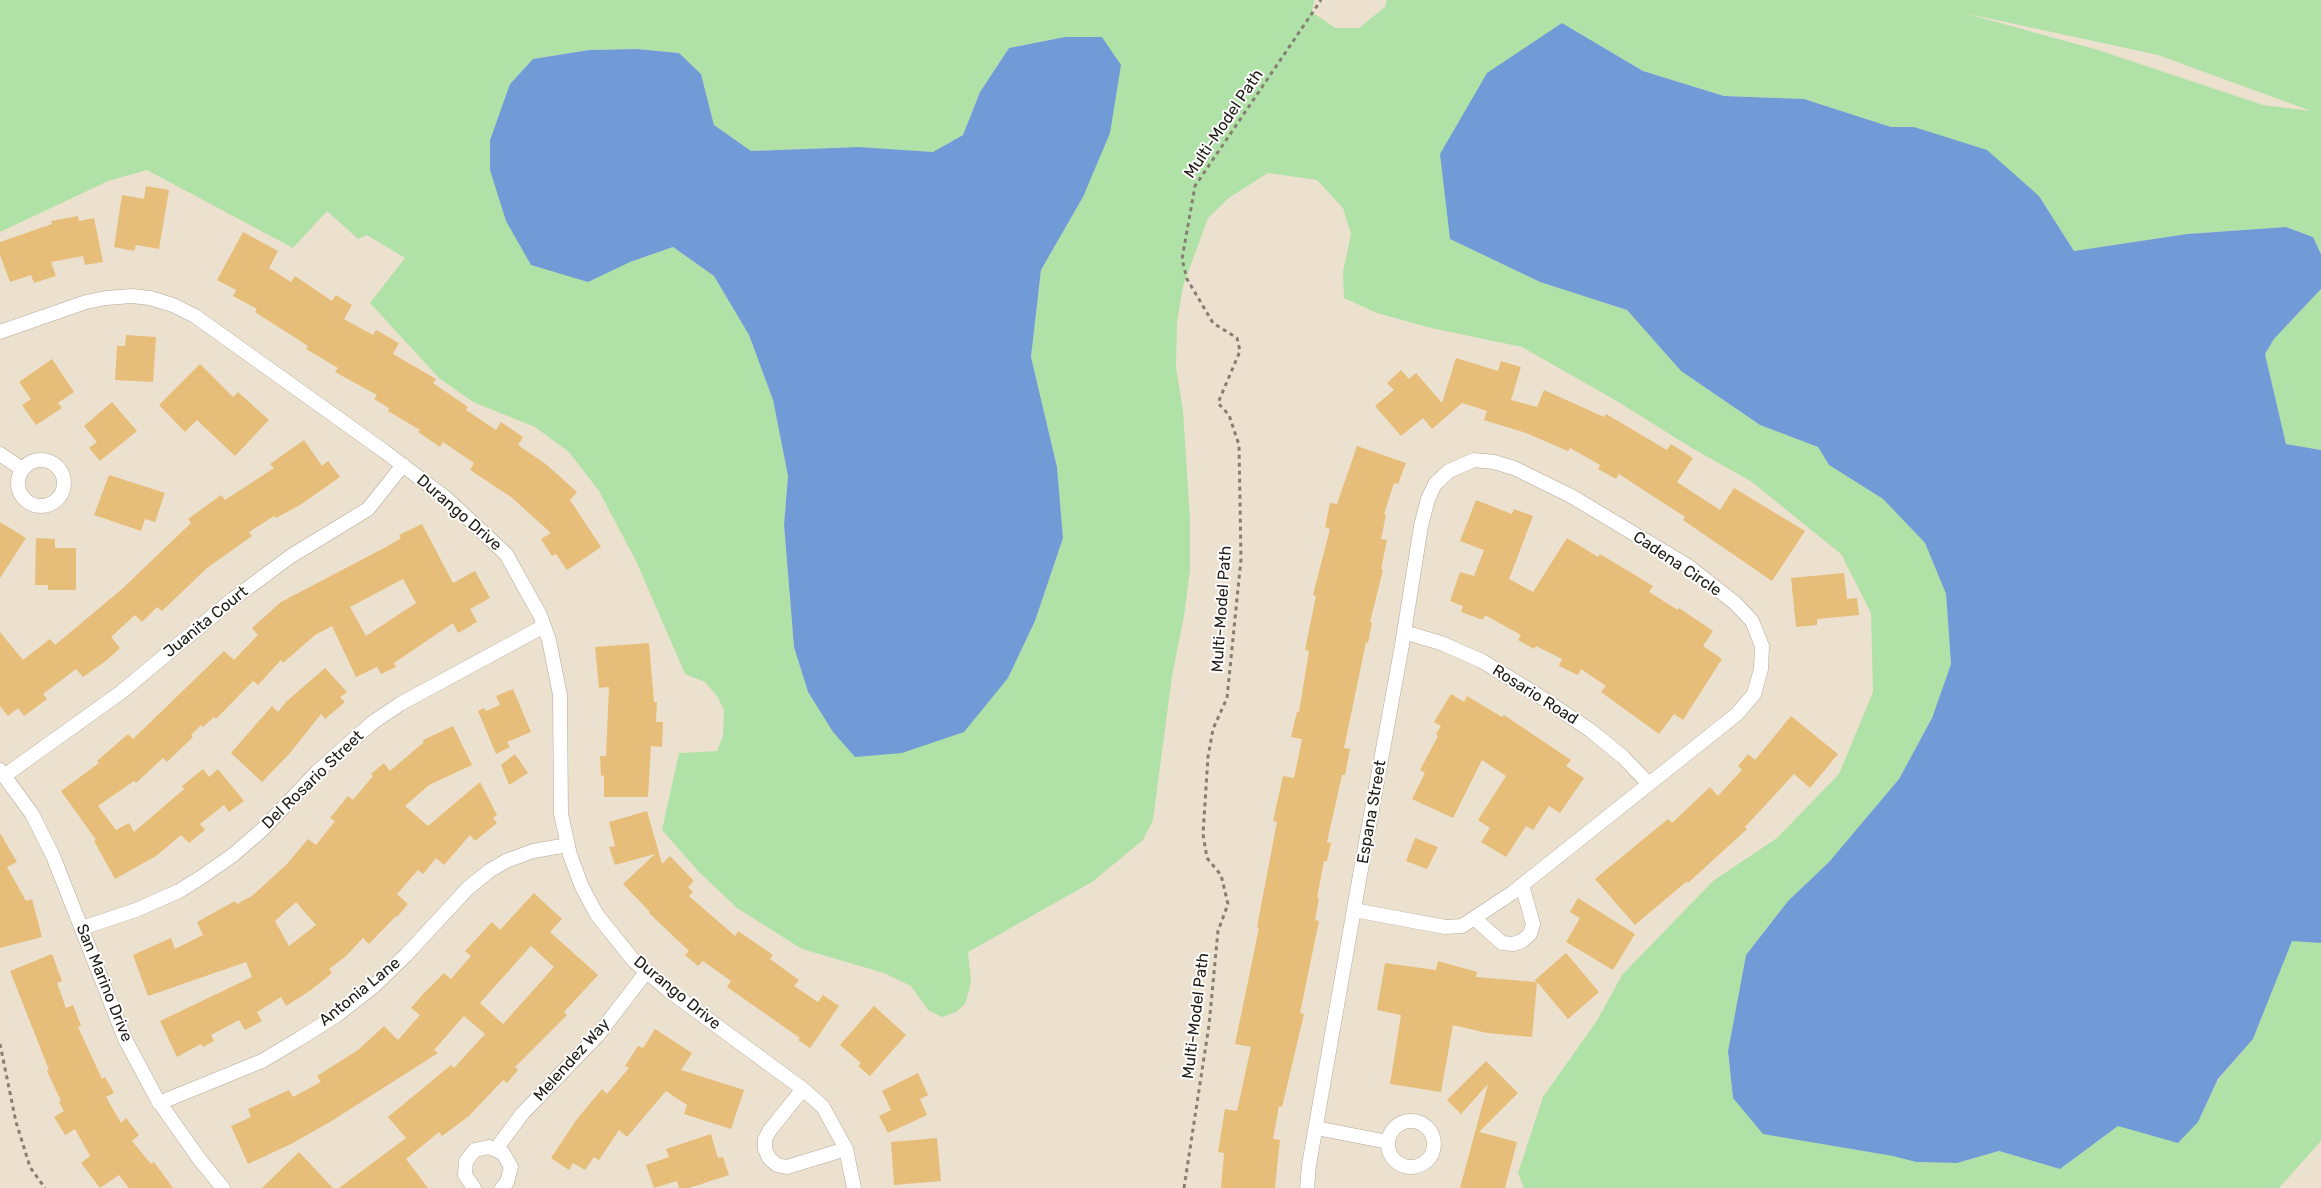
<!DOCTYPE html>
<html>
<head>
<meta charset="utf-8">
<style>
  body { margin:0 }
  canvas { display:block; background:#ece0ce }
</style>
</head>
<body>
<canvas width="2321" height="1188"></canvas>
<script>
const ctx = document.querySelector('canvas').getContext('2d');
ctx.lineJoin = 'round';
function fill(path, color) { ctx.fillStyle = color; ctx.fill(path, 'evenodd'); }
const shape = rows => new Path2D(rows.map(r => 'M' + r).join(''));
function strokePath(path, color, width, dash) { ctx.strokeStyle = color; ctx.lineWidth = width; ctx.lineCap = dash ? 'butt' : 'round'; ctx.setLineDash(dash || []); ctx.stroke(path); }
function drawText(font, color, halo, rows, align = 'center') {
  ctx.font = font + ' Rubik,sans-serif'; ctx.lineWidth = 4; ctx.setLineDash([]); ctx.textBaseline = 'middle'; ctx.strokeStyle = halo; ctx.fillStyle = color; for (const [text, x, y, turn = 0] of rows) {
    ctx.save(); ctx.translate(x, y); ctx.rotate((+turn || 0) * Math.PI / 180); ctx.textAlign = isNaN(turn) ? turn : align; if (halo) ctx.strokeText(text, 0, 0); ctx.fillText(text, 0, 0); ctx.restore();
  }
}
fill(shape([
  [0,0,1314,0,1312,12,1335,28,1359,28,1385,7,1387,0,2321,0,2321,254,2313,237,2286,227,2187,234,2074,251,2039,196,1914,127,1891,127,1804,99,1724,96,1643,71,1562,23,1450,239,1540,282,1627,310,1681,371,1760,425,1818,447,1829,465,1883,499,1925,543,1946,594,1951,664,1932,718,1899,779,1829,862,1788,901,1746,955,1728,1051,1733,1098,1916,1162,1957,1163,1999,1151,2060,1169,2118,1126,2198,1122,2218,1080,2253,1039,2292,940,2321,943,2321,1141,2279,1188,1524,1188,1518,1173,1543,1097,1598,1019,1622,975,1713,881,1777,838,1839,774,1873,692,1871,613,1841,554,1752,482,1692,448,1615,400,1522,347,1431,328,1377,313,1344,298,1343,272,1351,234,1343,208,1317,180,1268,173,1230,197,1208,218,1183,286,1177,322,1176,367,1183,411,1190,519,1190,569,1184,616,1172,676,1153,820,1143,840,1092,882,968,952,971,983,965,1004,956,1012,942,1017,928,1010,911,986,884,973,802,949,737,908,699,872,662,830,679,753,717,751,723,736,724,710,717,696,705,682,685,674,637,563,599,491,569,452,535,427,473,402,439,378,370,303,405,258,367,235,358,239,327,211,293,248,147,170,108,181,0,232],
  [1964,13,2158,55,2311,111,2263,105,2098,50],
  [1065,37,1083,197,1041,270,1031,357,1057,467,1063,538,1035,621,1008,678,833,732,808,692,794,647,784,525,788,476,773,400,749,335,714,276,673,247,630,262,490,170,490,140,510,84,533,59,589,50,637,49,679,53,701,74,714,125,751,151,859,147,933,152,963,135,980,92,1009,48],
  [2321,289,2321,450,2286,444,2265,354,2274,339]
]), '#b0e2a8');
fill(shape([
  [1562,23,1643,71,1724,96,1804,99,1891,127,1914,127,1987,150,2039,196,2074,251,2187,234,2286,227,2313,237,2321,254,2321,289,2274,339,2265,354,2286,444,2321,450,2321,943,2292,941,2253,1039,2218,1079,2198,1122,2178,1143,2118,1126,2060,1169,1999,1151,1957,1163,1916,1162,1893,1156,1763,1134,1733,1098,1728,1051,1746,955,1788,901,1829,862,1899,779,1932,718,1951,664,1946,594,1925,543,1883,499,1829,465,1818,447,1760,425,1681,371,1627,310,1540,282,1450,239,1440,154,1487,73],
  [1065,37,1102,37,1121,65,1110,133,1083,197,1041,270,1031,357,1057,467,1063,538,1035,621,1008,678,964,732,902,753,855,757,833,732,808,692,794,647,784,525,788,476,773,400,749,335,714,276,673,247,630,262,588,282,531,265,506,221,490,170,490,140,510,84,533,59,589,50,637,49,679,53,701,74,714,125,751,151,859,147,933,152,963,135,980,92,1009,48]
]), '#719bd6');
fill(shape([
  [146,186,169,190,159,249,136,245,134,251,114,247,122,195,144,199],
  [78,216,79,221,94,218,103,262,85,265,83,256,51,262,56,276,34,283,31,275,10,282,0,255,0,242,52,224,51,221],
  [243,232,278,251,269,268,291,282,295,276,332,301,336,295,352,305,344,319,373,335,376,330,399,343,393,354,436,379,433,383,468,407,466,410,496,430,501,422,523,437,518,445,547,465,577,492,570,500,601,547,567,570,556,554,552,556,541,539,551,533,511,497,470,470,474,463,443,442,440,447,418,432,420,430,388,411,389,408,374,399,377,395,335,372,338,368,306,349,308,346,255,312,257,309,233,296,236,290,217,280],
  [126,335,156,337,153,382,115,380,117,346,125,346],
  [1456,358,1498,371,1501,361,1521,367,1511,400,1537,407,1544,390,1604,417,1606,414,1667,450,1671,444,1693,458,1677,482,1720,510,1734,488,1805,531,1772,581,1683,520,1685,517,1619,474,1616,479,1598,469,1600,465,1570,448,1568,451,1526,433,1484,420,1487,411,1462,403,1432,429,1423,418,1401,436,1375,406,1394,390,1387,383,1401,370,1409,379,1416,373,1442,403],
  [52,359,74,392,58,403,62,408,36,425,22,405,31,399,19,382],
  [200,364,233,397,238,392,269,420,235,456,197,420,185,432,159,405],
  [112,402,137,431,100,461,89,448,97,442,84,426],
  [304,440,322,466,328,461,340,477,300,505,276,518,274,516,249,532,252,536,207,568,162,611,157,607,142,622,135,615,111,637,120,648,107,660,83,677,76,669,43,694,47,699,24,716,18,708,8,716,0,706,0,632,23,660,50,639,55,645,122,589,191,523,188,519,221,495,225,500,274,468,270,464],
  [1357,446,1406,463,1398,484,1394,483,1384,514,1386,515,1381,539,1387,540,1381,569,1383,570,1370,622,1372,623,1368,643,1366,642,1344,748,1350,749,1345,775,1342,775,1327,842,1331,843,1327,861,1324,861,1317,898,1319,898,1315,920,1319,921,1300,1013,1304,1014,1282,1107,1279,1106,1273,1139,1280,1140,1275,1188,1221,1188,1224,1153,1218,1152,1225,1109,1237,1111,1251,1047,1235,1044,1259,928,1257,927,1277,822,1273,821,1283,776,1294,778,1302,739,1291,737,1297,712,1299,712,1309,651,1305,650,1316,596,1313,595,1330,529,1325,527,1330,503,1337,504],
  [109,475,165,493,155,522,145,519,141,531,94,515],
  [1476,500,1512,514,1514,509,1533,516,1509,579,1533,592,1567,538,1598,557,1600,554,1653,586,1649,592,1678,610,1679,608,1713,631,1703,646,1722,659,1683,720,1674,714,1659,734,1601,692,1606,686,1581,669,1578,675,1559,666,1562,659,1536,646,1534,649,1518,640,1521,635,1485,615,1483,620,1461,612,1463,606,1450,601,1460,572,1474,576,1484,550,1460,541],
  [0,522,26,538,0,578],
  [422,524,453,583,475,571,490,598,470,609,477,622,458,633,453,623,394,663,396,667,381,674,377,667,356,677,332,626,315,635,283,663,281,660,258,685,253,681,216,719,214,717,203,727,201,725,191,735,193,737,167,762,163,758,136,783,134,781,98,806,116,830,129,823,134,832,184,789,182,786,203,769,209,777,218,769,244,801,229,812,224,805,200,824,205,830,189,843,181,835,156,856,115,879,94,841,96,840,61,791,99,763,97,761,128,734,133,739,224,651,234,660,258,635,252,628,281,602,386,547,401,538,399,535],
  [403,579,416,603,366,636,350,607],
  [36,538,55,539,55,548,76,548,76,590,48,590,48,585,35,585],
  [1844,573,1847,599,1857,598,1859,615,1817,619,1817,625,1796,627,1791,578],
  [649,643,654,702,657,702,656,722,663,722,662,747,651,746,648,797,604,797,604,775,601,776,600,756,606,756,609,687,599,688,595,647],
  [325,668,347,692,340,697,345,702,325,719,321,714,290,753,262,782,231,753,272,706,278,712,286,702],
  [513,689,531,732,507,742,510,747,496,754,478,711,484,708,486,711,500,705,496,696],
  [1451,694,1464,702,1467,696,1502,717,1504,715,1571,760,1566,766,1584,778,1560,813,1549,806,1533,830,1526,826,1506,857,1481,842,1490,828,1478,820,1506,776,1482,760,1453,818,1412,799,1425,773,1420,770,1438,736,1436,734,1441,726,1434,722],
  [1791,716,1838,754,1810,788,1794,774,1745,827,1747,829,1688,883,1687,881,1635,925,1595,879,1668,819,1672,823,1710,787,1718,796,1742,770,1738,766,1748,754,1755,760],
  [453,726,472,765,429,785,405,806,428,826,480,782,497,815,493,818,497,823,475,841,470,835,444,865,436,858,423,874,418,870,397,894,408,904,397,917,396,916,369,944,363,938,346,956,329,969,332,973,311,990,286,1006,281,997,257,1012,262,1021,245,1030,239,1020,211,1035,214,1041,203,1047,201,1044,177,1057,160,1021,252,977,246,962,148,996,133,955,171,938,175,949,203,935,197,922,235,901,237,904,252,896,287,864,308,839,316,845,335,821,330,818,348,796,353,800,373,776,371,774,384,763,390,771,424,742,423,740],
  [296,902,316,925,289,946,275,921],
  [515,754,528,773,509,785,501,765],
  [647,811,662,864,670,856,694,881,688,887,693,892,689,896,735,936,738,931,773,955,770,959,799,980,794,986,818,1002,823,995,839,1006,810,1048,798,1040,800,1038,727,987,731,981,703,961,698,966,685,955,689,951,649,913,650,912,623,884,655,854,615,865,609,847,615,846,609,822],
  [0,833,17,862,7,867,26,901,32,899,42,937,0,948],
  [1415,838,1438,847,1427,869,1406,861],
  [534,893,562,919,550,932,598,975,564,1012,567,1015,515,1067,518,1070,507,1083,503,1080,469,1116,442,1136,439,1132,406,1159,428,1188,339,1188,406,1138,388,1117,451,1065,454,1068,485,1034,464,1016,434,1050,438,1053,330,1122,291,1144,248,1164,231,1126,251,1117,248,1109,289,1090,293,1097,321,1082,317,1076,358,1050,384,1026,398,1040,420,1015,411,1008,424,993,444,973,451,979,471,956,465,951,492,922,500,930],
  [531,946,554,967,503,1024,480,1003],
  [1578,898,1635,934,1613,970,1566,942,1580,918,1570,912],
  [1566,953,1599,992,1568,1019,1537,982,1532,1037,1487,1033,1453,1025,1441,1092,1390,1084,1401,1015,1377,1010,1385,963,1436,970,1438,961,1477,972,1476,977,1536,982,1535,980],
  [52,954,62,981,57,983,66,1008,73,1005,81,1026,78,1027,102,1079,105,1077,114,1093,106,1097,121,1123,126,1118,139,1135,132,1141,151,1164,154,1162,173,1188,129,1188,119,1175,100,1188,81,1163,90,1156,75,1129,65,1135,54,1117,64,1111,59,1102,61,1101,47,1071,49,1070,10,971],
  [874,1006,906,1035,870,1076,858,1066,861,1063,840,1045],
  [655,1029,692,1053,681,1070,744,1090,731,1129,684,1114,687,1105,666,1091,627,1137,619,1130,599,1160,594,1157,585,1170,573,1163,569,1170,551,1158,577,1119,602,1089,607,1094,629,1068,625,1066,638,1046,643,1048],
  [1486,1061,1518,1093,1479,1132,1517,1142,1505,1188,1460,1188,1488,1084,1461,1114,1447,1100],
  [918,1073,928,1095,920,1099,927,1115,888,1133,879,1116,891,1110,882,1091],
  [711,1134,718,1158,723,1157,729,1175,689,1188,679,1188,677,1181,654,1188,646,1165,669,1157,666,1149],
  [937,1138,941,1181,894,1185,891,1142],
  [299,1152,333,1188,262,1188]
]), '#e6be79');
const minor = shape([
  [0,332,86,302,106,298,132,296,150,298,173,305,195,316,384,451,446,498,506,554,540,615,549,640,560,695,561,814,570,855,582,887,597,915,634,961,668,990,803,1089,823,1107,846,1149,854,1188],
  [0,454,22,469],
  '18 483a23 23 0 1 1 46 0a23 23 0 1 1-46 0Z',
  [1404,632,1441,643,1482,661,1536,694,1590,730,1623,757,1649,784],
  [0,770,32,814,53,856,125,1039,157,1099,200,1160,223,1188],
  [4,776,120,693,233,599,291,556,368,509,403,465],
  [1474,918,1502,943,1513,944,1522,941,1530,934,1533,924,1522,885],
  [82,928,136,910,179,891,200,878,233,855,263,829,317,772,372,723,400,704,544,626],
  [803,1089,770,1130,765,1139,765,1149,769,1158,777,1165,787,1167,846,1149],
  [159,1103,262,1061,299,1039,337,1015,374,986,406,955,468,888,489,871,506,861,533,851,568,845],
  '1388 1144a23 23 0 1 1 46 0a23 23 0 1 1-46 0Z',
  [1316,1128,1388,1142],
  [496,1149,522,1114,598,1035,647,971],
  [474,1188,465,1175,466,1161,475,1150,489,1147,503,1153,511,1167,507,1182,502,1188],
  [1307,1188,1309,1165,1360,875,1402,645,1421,526,1428,499,1435,484,1449,471,1474,460,1494,462,1514,468,1571,496,1688,566,1735,603,1752,621,1762,646,1761,669,1754,694,1737,714,1512,893,1462,926,1445,927,1354,910]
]);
strokePath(minor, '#b4a998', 15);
strokePath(shape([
  [0,1044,16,1122,30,1167,45,1188],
  [1184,1188,1209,1025,1218,931,1228,904,1221,875,1207,858,1203,834,1208,757,1213,729,1227,698,1241,559,1239,445,1229,415,1218,403,1240,351,1237,338,1213,323,1187,279,1182,259,1195,186,1321,0]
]), '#877e72', 3, [4, 4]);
strokePath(minor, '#fff', 14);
drawText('16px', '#1f1b14', '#fff', [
  ["Multi-Model Path",1224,124,-56],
  ["Durango Drive",459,513,41],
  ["Cadena Circle",1677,564,34],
  ["Multi-Model Path",1222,609,-86],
  ["Juanita Court",206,622,-39],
  ["Rosario Road",1535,695,32],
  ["Del Rosario Street",313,780,-44],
  ["Espana Street",1372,812,-80],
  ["San Marino Drive",104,983,68],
  ["Antonia Lane",360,992,-39],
  ["Durango Drive",677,993,39],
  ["Multi-Model Path",1196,1016,-83],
  ["Melendez Way",572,1060,-48]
]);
</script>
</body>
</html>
